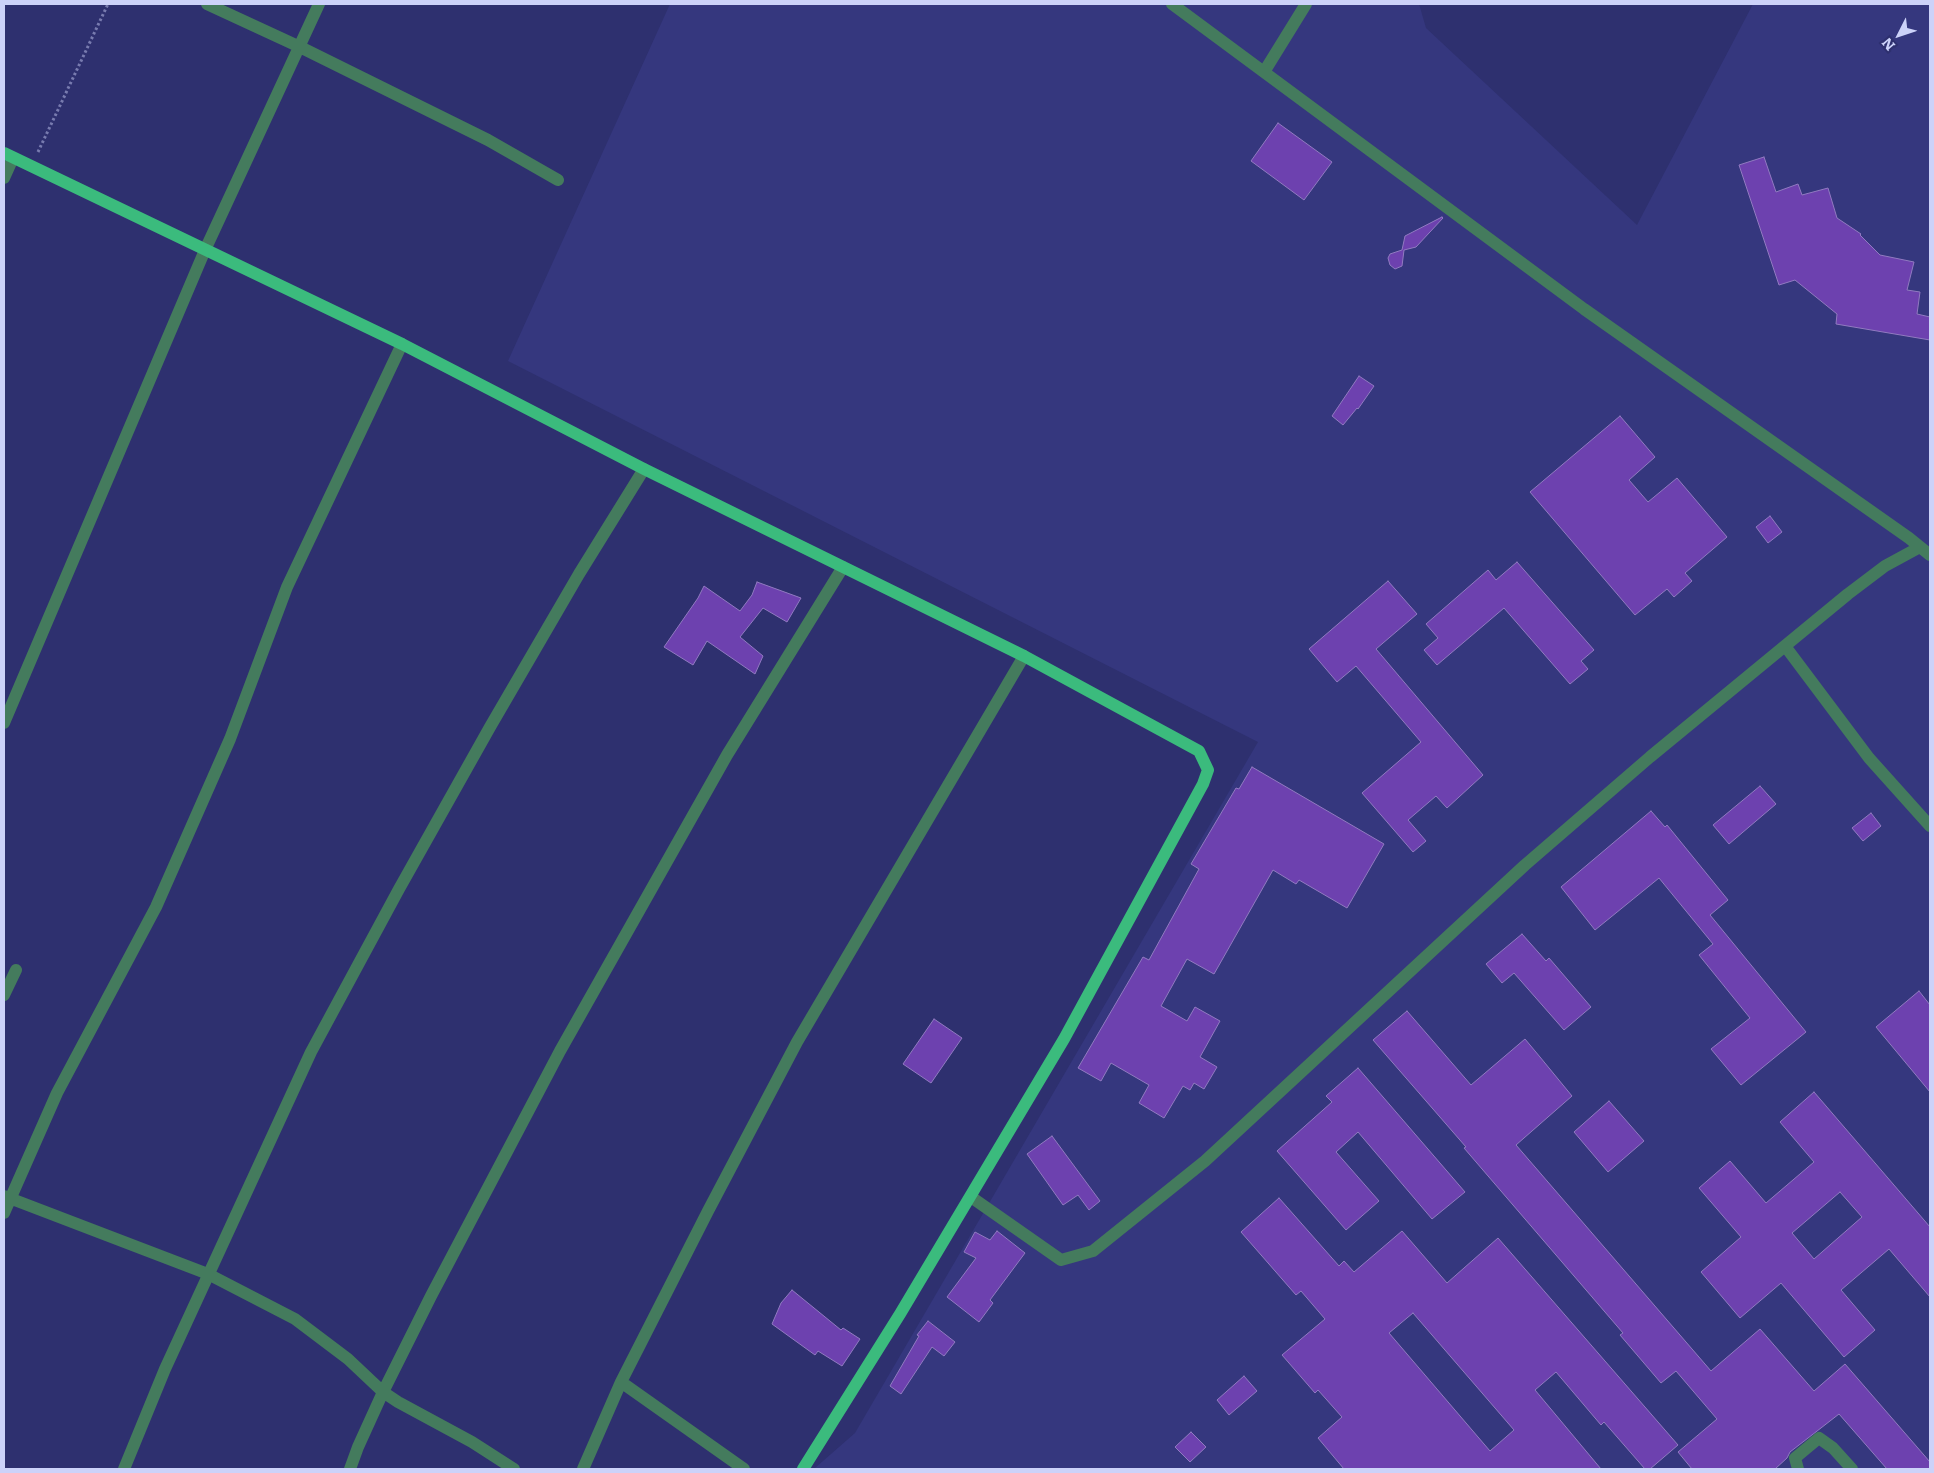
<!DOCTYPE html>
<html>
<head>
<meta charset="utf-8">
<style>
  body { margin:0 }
  #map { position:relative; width:1934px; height:1473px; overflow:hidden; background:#2e306f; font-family:Literata,serif }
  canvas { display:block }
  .frame { position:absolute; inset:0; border:5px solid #ccd2f9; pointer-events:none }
  .north { position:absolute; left:1874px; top:10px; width:50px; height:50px; -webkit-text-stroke:4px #2e306f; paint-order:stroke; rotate:229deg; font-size:14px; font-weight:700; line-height:20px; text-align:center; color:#ccd2f9 }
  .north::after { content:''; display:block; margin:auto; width:18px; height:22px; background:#ccd2f9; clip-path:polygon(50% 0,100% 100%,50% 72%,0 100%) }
</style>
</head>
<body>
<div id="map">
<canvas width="1934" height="1473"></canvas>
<div class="frame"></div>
<div class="north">N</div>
</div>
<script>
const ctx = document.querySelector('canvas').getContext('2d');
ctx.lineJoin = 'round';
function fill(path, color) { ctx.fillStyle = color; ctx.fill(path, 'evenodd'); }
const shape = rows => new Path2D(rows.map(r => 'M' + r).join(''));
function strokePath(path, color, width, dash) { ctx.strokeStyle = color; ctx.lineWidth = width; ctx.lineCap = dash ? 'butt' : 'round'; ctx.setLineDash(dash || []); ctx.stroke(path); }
fill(shape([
  [670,4,1419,4,1426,28,1637,225,1753,4,1930,4,1930,1469,815,1468,855,1433,1258,742,508,361]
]), '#35377e');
const building = shape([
  [1278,123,1332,162,1304,200,1251,161,1278,123],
  [1764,157,1776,192,1798,184,1802,195,1828,188,1837,218,1861,234,1860,235,1880,255,1914,262,1907,290,1920,292,1917,314,1930,317,1930,340,1836,324,1837,314,1795,280,1779,285,1739,165,1764,157],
  [1442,217,1443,218,1416,247,1404,250,1402,266,1395,269,1390,265,1388,258,1390,254,1402,250,1405,236,1442,217],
  [1359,376,1374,386,1358,409,1357,408,1343,425,1332,416,1359,376],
  [1620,416,1655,457,1629,480,1648,502,1677,478,1727,537,1685,573,1692,581,1674,597,1667,589,1635,615,1530,492,1620,416],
  [1770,516,1782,532,1768,543,1756,527,1770,516],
  [1517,562,1594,650,1581,661,1588,669,1570,684,1504,608,1437,665,1424,650,1438,638,1426,624,1488,570,1496,580,1517,562],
  [1388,581,1417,614,1376,649,1483,775,1447,808,1436,796,1408,820,1426,841,1413,852,1362,793,1421,742,1356,666,1337,682,1309,649,1388,581],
  [757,582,801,598,787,622,763,608,740,637,763,656,755,674,707,641,693,665,664,647,698,598,704,586,740,611,752,595,757,582],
  [1252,767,1384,844,1347,908,1299,880,1296,884,1273,870,1214,974,1187,959,1161,1006,1187,1021,1195,1007,1220,1021,1200,1057,1217,1067,1204,1089,1194,1083,1190,1090,1183,1086,1164,1118,1139,1103,1149,1085,1111,1063,1101,1081,1078,1068,1143,957,1149,960,1199,869,1191,864,1236,788,1239,789,1252,767],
  [1760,786,1776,804,1729,844,1713,825,1760,786],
  [1651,811,1665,827,1667,825,1728,900,1710,915,1806,1032,1741,1085,1711,1049,1750,1018,1699,955,1713,944,1659,878,1595,930,1561,887,1651,811],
  [1871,813,1881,826,1863,841,1852,828,1871,813],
  [1522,934,1546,961,1549,958,1591,1007,1564,1030,1514,973,1502,983,1486,964,1522,934],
  [1919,991,1930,1005,1930,1092,1876,1027,1919,991],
  [1407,1011,1471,1085,1525,1039,1540,1057,1572,1096,1516,1145,1711,1371,1760,1329,1814,1391,1845,1364,1930,1462,1930,1469,1887,1469,1839,1414,1790,1452,1787,1458,1775,1469,1692,1469,1678,1452,1717,1419,1676,1371,1661,1383,1620,1335,1623,1333,1464,1148,1466,1147,1373,1040,1407,1011],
  [934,1019,962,1038,931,1083,903,1064,934,1019],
  [1358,1068,1465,1192,1432,1219,1358,1132,1336,1152,1379,1201,1346,1230,1277,1151,1332,1102,1326,1096,1358,1068],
  [1814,1092,1930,1227,1930,1297,1889,1249,1841,1290,1875,1330,1844,1357,1781,1283,1740,1318,1701,1272,1741,1237,1699,1188,1730,1161,1766,1203,1814,1162,1780,1122,1814,1092],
  [1840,1192,1862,1217,1814,1259,1792,1233,1840,1192],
  [1609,1101,1644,1141,1608,1172,1574,1132,1609,1101],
  [1052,1136,1100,1201,1089,1210,1078,1195,1063,1205,1027,1154,1052,1136],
  [1279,1198,1339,1266,1344,1261,1354,1272,1402,1231,1447,1283,1498,1238,1678,1445,1650,1469,1645,1469,1604,1422,1601,1425,1556,1372,1535,1390,1601,1469,1344,1469,1318,1438,1342,1417,1318,1390,1315,1393,1282,1355,1325,1319,1301,1291,1296,1295,1241,1232,1279,1198],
  [1413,1313,1514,1430,1490,1451,1389,1333,1413,1313],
  [997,1231,1025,1253,990,1300,993,1303,979,1322,947,1297,976,1258,964,1252,975,1232,990,1240,997,1231],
  [792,1290,841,1330,843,1328,860,1339,842,1366,818,1351,815,1355,772,1324,781,1303,792,1290],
  [928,1321,955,1342,944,1356,932,1347,901,1394,890,1386,919,1336,917,1335,928,1321],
  [1244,1376,1257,1391,1229,1415,1217,1400,1244,1376],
  [1191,1432,1206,1447,1190,1462,1175,1447,1191,1432]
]);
fill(building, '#6d41af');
strokePath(building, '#917ac1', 1);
strokePath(shape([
  [38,152,108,4]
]), '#787baf', 3, [2.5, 2.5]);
strokePath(shape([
  [207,4,300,47,488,140,558,180],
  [1172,4,1584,309,1909,538,1930,555],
  [1264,72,1306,4],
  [4,178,13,158],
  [1785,646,1869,758,1930,826],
  [4,723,205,250,319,4],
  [4,995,16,970],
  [4,1196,208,1274,295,1319,348,1359,383,1392,398,1402,472,1442,514,1469],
  [971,1197,1061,1260,1093,1251,1205,1161,1525,865,1650,757,1848,594,1885,566,1920,547],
  [4,1213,57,1093,156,907,230,739,287,587,402,344],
  [621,1382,744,1469],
  [124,1469,165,1369,311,1052,399,889,490,727,579,574,644,469],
  [350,1469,358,1447,383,1392,431,1296,560,1051,727,755,843,567],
  [583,1469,621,1382,708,1211,797,1042,1024,656],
  [1798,1469,1795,1458,1819,1438,1833,1448,1852,1469]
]), '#447b5d', 12);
strokePath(shape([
  [4,153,402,344,644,469,1024,656,1199,751,1208,770,1203,784,1064,1039,900,1314,803,1469]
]), '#3bbb7d', 12);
</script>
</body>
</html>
